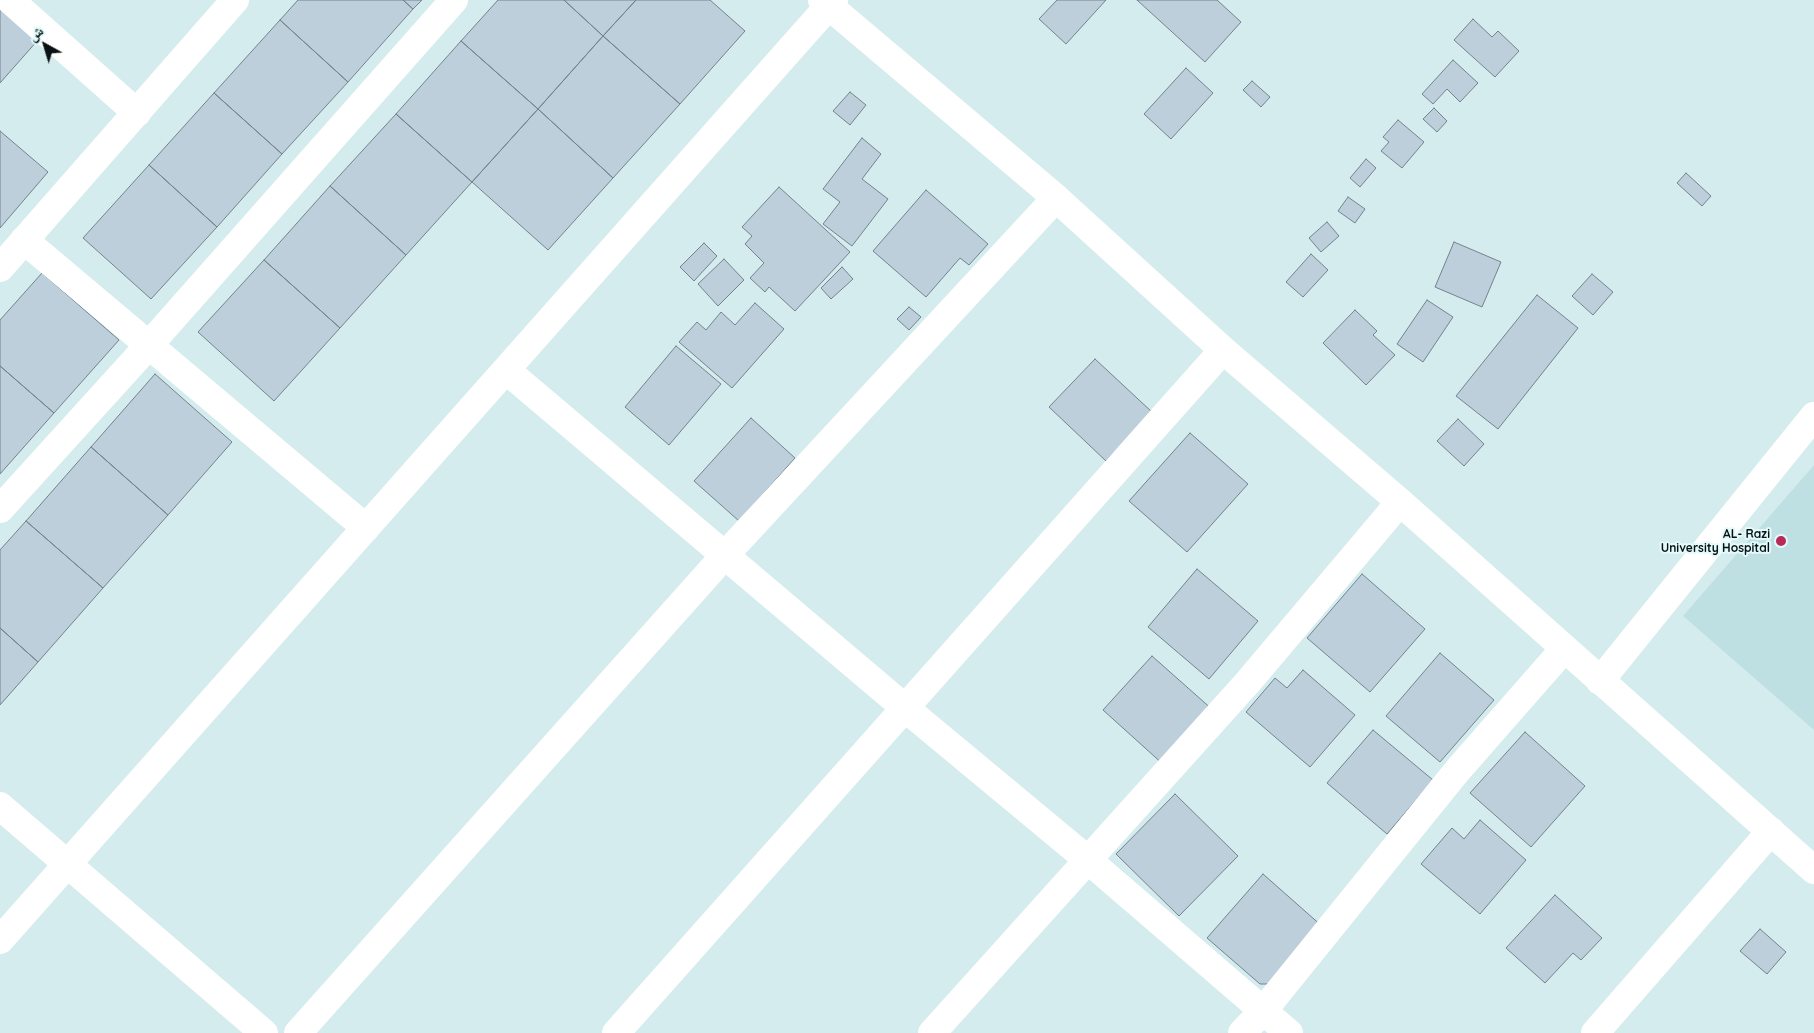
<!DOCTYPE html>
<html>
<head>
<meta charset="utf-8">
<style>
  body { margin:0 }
  #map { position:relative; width:1814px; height:1033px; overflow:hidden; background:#d5ecee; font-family:Quicksand,"Noto Naskh Arabic",sans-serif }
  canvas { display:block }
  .north { position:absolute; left:20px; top:20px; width:50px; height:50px; -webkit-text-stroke:4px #e2fafb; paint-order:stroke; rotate:321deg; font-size:14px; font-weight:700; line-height:20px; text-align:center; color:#0a1213 }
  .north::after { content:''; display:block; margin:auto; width:18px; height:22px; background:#0a1213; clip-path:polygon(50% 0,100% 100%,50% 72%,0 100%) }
</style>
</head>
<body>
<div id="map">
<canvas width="1814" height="1033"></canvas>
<div class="north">ش</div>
</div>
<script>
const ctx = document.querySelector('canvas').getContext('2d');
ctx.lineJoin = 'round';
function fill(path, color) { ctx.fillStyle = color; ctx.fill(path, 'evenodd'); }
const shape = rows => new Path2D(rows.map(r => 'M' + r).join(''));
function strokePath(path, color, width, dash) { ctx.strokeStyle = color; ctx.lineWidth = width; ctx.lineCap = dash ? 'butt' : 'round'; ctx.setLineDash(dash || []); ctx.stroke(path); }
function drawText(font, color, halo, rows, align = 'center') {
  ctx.font = font + ' Quicksand,sans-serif'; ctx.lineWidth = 4; ctx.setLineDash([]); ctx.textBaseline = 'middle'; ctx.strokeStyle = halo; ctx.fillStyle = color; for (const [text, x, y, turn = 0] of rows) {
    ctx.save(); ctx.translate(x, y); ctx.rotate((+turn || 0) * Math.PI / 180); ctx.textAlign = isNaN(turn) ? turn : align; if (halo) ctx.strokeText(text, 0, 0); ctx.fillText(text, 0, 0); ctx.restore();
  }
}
fill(shape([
  [1814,465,1814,730,1683,616]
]), '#bfe0e2');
const building = shape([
  [298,0,403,0,413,9,348,82,280,20,298,0],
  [403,0,422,0,413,9,403,0],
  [498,0,564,0,603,36,538,109,461,41,498,0],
  [564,0,636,0,603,36,564,0],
  [636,0,710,0,745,31,680,104,603,36,636,0],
  [1057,0,1106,0,1066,44,1039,19,1057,0],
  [1137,0,1217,0,1241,22,1205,62,1137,0],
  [0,8,38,40,0,83,0,8],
  [1473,19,1492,37,1498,31,1519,51,1495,77,1454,40,1473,19],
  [280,20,348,82,282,154,214,93,280,20],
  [603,36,680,104,613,178,538,109,603,36],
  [461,41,538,109,472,182,396,114,461,41],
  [1453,60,1478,83,1460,102,1447,89,1433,104,1422,94,1453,60],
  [1186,68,1213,93,1171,139,1144,114,1186,68],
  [1252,81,1270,97,1261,107,1243,90,1252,81],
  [850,92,866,105,850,125,833,111,850,92],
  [214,93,282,154,217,227,149,165,214,93],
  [1434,108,1447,121,1437,132,1423,119,1434,108],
  [538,109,613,178,548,250,472,182,538,109],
  [396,114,472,182,406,255,330,186,396,114],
  [1398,120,1424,142,1402,168,1381,151,1389,142,1383,137,1398,120],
  [0,131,48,172,0,228,0,131],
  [862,138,881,154,862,179,888,199,852,246,823,224,840,202,823,189,862,138],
  [1366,159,1376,168,1360,187,1350,178,1366,159],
  [149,165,217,227,151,299,83,238,149,165],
  [1686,173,1711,196,1702,206,1677,183,1686,173],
  [330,186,406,255,340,328,264,260,330,186],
  [779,187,850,252,795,311,769,287,765,292,750,278,764,263,745,244,752,236,742,227,779,187],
  [926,190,988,244,969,265,960,258,926,297,873,251,926,190],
  [1348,197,1365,209,1355,223,1338,211,1348,197],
  [1327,222,1339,236,1321,252,1309,238,1327,222],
  [1454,242,1501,262,1482,307,1435,287,1454,242],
  [704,243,717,256,694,281,680,267,704,243],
  [1311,254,1328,270,1303,297,1286,282,1311,254],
  [724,259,744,280,718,306,698,284,724,259],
  [264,260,340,328,274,401,198,332,264,260],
  [842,267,853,279,831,299,821,288,842,267],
  [42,273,119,340,54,413,0,366,0,320,42,273],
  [1592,274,1613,292,1593,315,1572,296,1592,274],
  [1537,295,1578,328,1498,429,1456,396,1537,295],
  [1427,300,1453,317,1423,362,1397,344,1427,300],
  [755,303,784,329,732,388,679,342,697,322,706,330,721,312,735,325,755,303],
  [909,307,921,317,909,330,897,319,909,307],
  [1355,310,1377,331,1373,335,1395,355,1366,385,1323,343,1355,310],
  [676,346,721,384,669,445,625,407,676,346],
  [1095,359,1152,412,1106,461,1049,407,1095,359],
  [0,366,54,413,0,474,0,366],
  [155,374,232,442,168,515,91,447,155,374],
  [751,418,795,458,739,521,694,481,751,418],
  [1458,419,1484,444,1464,466,1437,441,1458,419],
  [1190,433,1248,484,1187,552,1129,501,1190,433],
  [91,447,168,515,103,588,26,521,91,447],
  [26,521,103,588,38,662,0,628,0,550,26,521],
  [1197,569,1258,621,1209,679,1148,627,1197,569],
  [1362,574,1425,629,1370,692,1307,638,1362,574],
  [0,628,38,662,0,705,0,628],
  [1440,653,1494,700,1440,762,1386,716,1440,653],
  [1152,656,1214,711,1165,766,1103,710,1152,656],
  [1303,670,1355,715,1310,767,1246,712,1275,678,1287,688,1303,670],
  [1373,730,1433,780,1387,834,1327,783,1373,730],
  [1525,732,1585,786,1531,847,1470,793,1525,732],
  [1175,794,1238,856,1179,916,1116,854,1175,794],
  [1480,820,1526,860,1480,914,1421,864,1452,828,1464,839,1480,820],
  [1263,874,1323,927,1273,984,1260,984,1207,938,1263,874],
  [1555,895,1602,938,1581,960,1573,953,1545,983,1506,948,1555,895],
  [1760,929,1786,952,1767,974,1740,951,1760,929]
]);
fill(building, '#bdcfdb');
strokePath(building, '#72838d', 1);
strokePath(shape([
  [10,0,137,113],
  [822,0,1056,198,1223,350,1400,502,1814,870],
  [24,240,366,528],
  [0,268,235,0],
  [506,370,905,708,1088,860,1289,1033],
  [0,509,149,345,454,0],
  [1600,681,1814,416],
  [0,806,264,1033],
  [0,940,834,0],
  [298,1033,725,555,1056,198],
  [616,1033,1223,350],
  [932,1033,1248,682,1400,502],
  [1242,1033,1263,1011,1457,771,1564,649],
  [1595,1033,1771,831]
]), '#fff', 28);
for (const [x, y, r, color] of [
  [1781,541,6,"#b92a56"]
]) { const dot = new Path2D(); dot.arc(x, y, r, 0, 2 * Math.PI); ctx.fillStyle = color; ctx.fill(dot); strokePath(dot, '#e2fafb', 2); }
drawText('bold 12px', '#0a1213', '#e2fafb', [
  ["AL- Razi",1770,534],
  ["University Hospital",1770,548]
], 'right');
</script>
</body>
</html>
